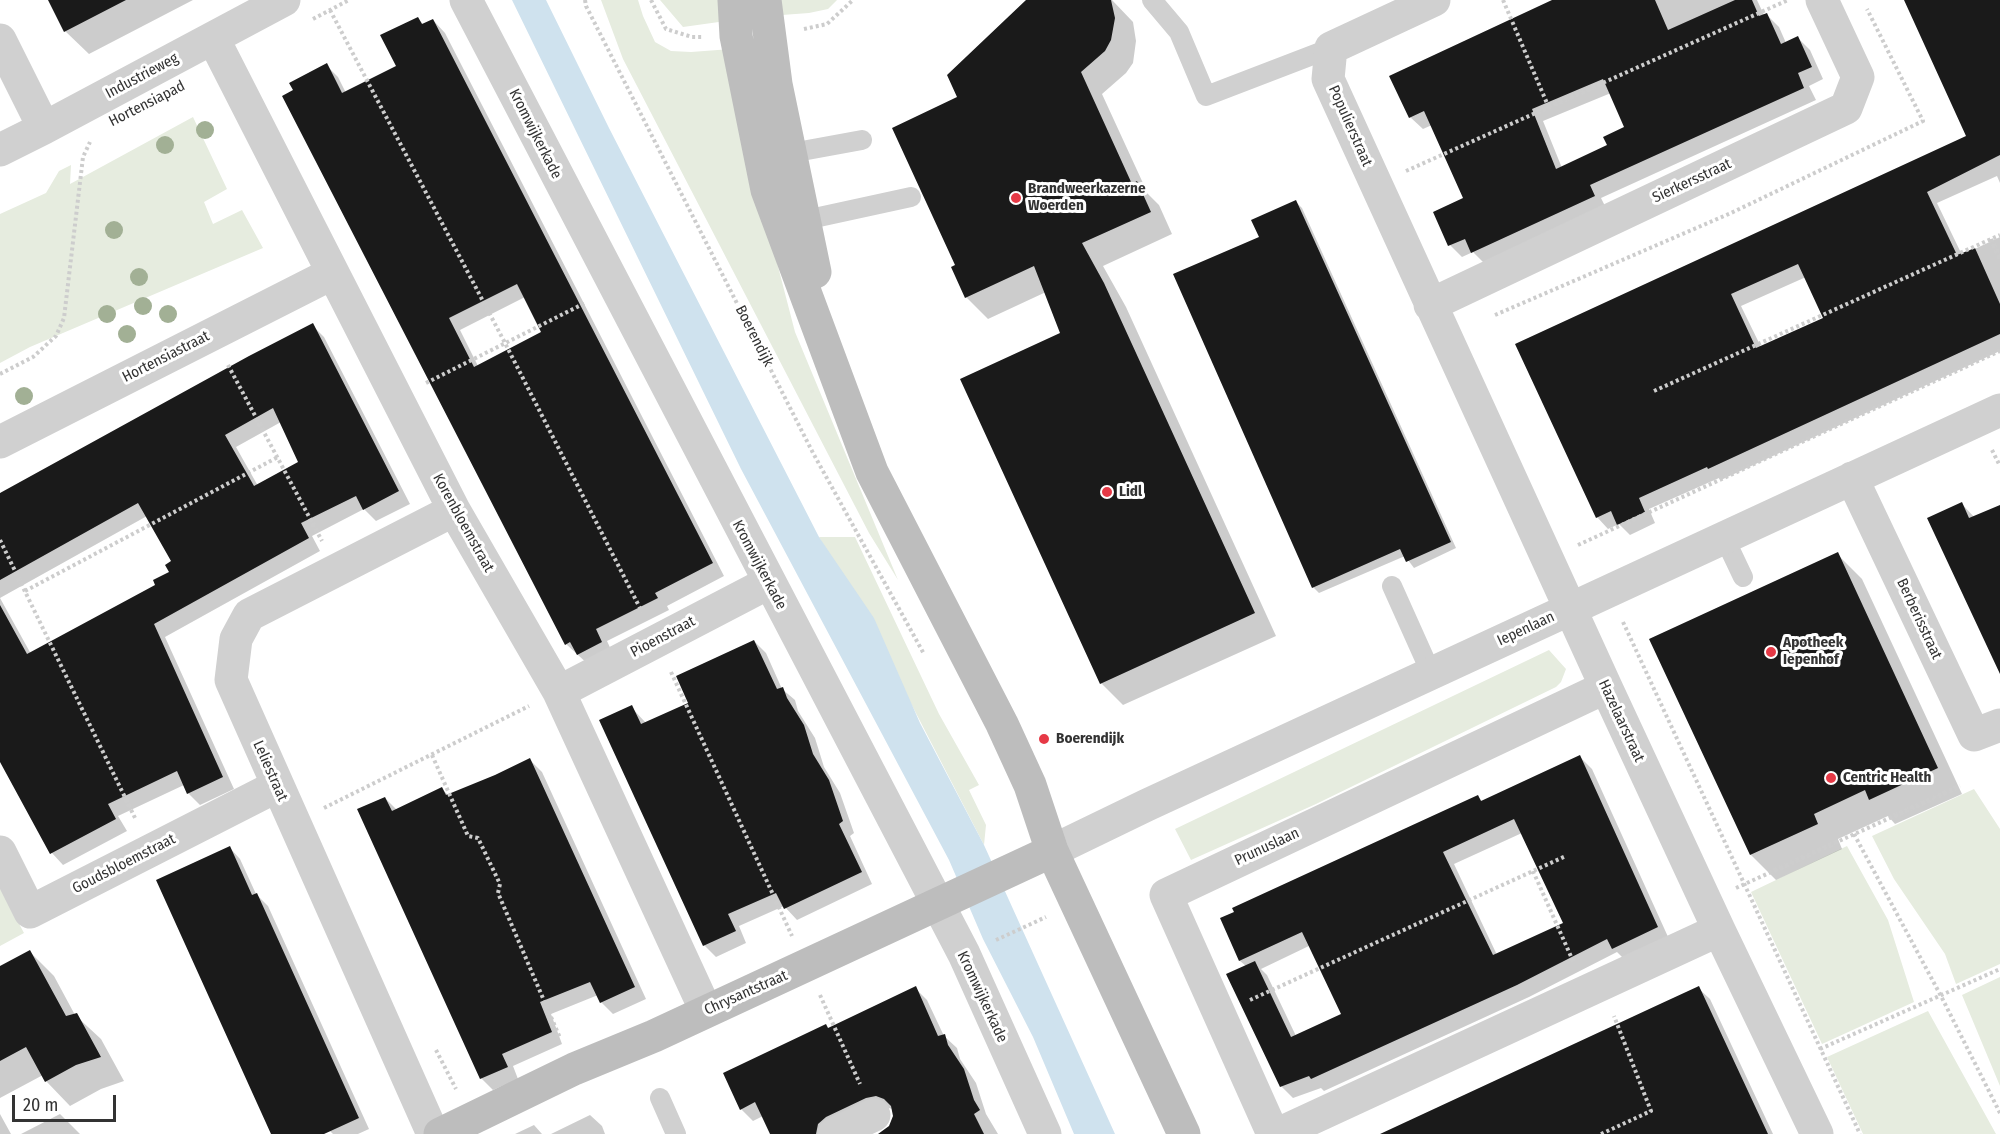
<!DOCTYPE html>
<html>
<head>
<meta charset="utf-8">
<style>
  body { margin:0 }
  #map { position:relative; width:2000px; height:1134px; overflow:hidden; background:#fff; font-family:"Fira Sans Condensed",sans-serif }
  canvas { display:block }
  .scale { position:absolute; left:12px; top:1095px; width:104px; height:27px; box-sizing:border-box; border:3px solid #333; border-top:0; padding-left:8px; font-size:18px; line-height:21px; white-space:nowrap; color:#333; -webkit-text-stroke:4px #fff; paint-order:stroke }
</style>
</head>
<body>
<div id="map">
<canvas width="2000" height="1134"></canvas>
<div class="scale">20 m</div>
</div>
<script>
const ctx = document.querySelector('canvas').getContext('2d');
ctx.lineJoin = 'round';
function fill(path, color) { ctx.fillStyle = color; ctx.fill(path, 'evenodd'); }
const shape = rows => new Path2D(rows.map(r => 'M' + r).join(''));
function strokePath(path, color, width, dash) { ctx.strokeStyle = color; ctx.lineWidth = width; ctx.lineCap = dash ? 'butt' : 'round'; ctx.setLineDash(dash || []); ctx.stroke(path); }
function drawText(font, color, halo, rows, align = 'center') {
  ctx.font = font + ' "Fira Sans Condensed",sans-serif'; ctx.lineWidth = 6; ctx.setLineDash([]); ctx.textBaseline = 'middle'; ctx.strokeStyle = halo; ctx.fillStyle = color; for (const [text, x, y, turn = 0] of rows) {
    ctx.save(); ctx.translate(x, y); ctx.rotate((+turn || 0) * Math.PI / 180); ctx.textAlign = isNaN(turn) ? turn : align; if (halo) ctx.strokeText(text, 0, 0); ctx.fillText(text, 0, 0); ctx.restore();
  }
}
fill(shape([
  [601,0,638,0,643,16,655,42,671,51,691,52,731,49,754,174,795,332,898,580,869,533,623,59],
  [660,0,724,0,726,21,683,27],
  [781,0,837,0,828,9,809,13,782,15],
  [193,117,227,189,204,202,213,224,242,210,263,248,30,347,0,363,0,214,46,193,59,171,71,165,70,184],
  [819,537,855,537,939,714,979,785,969,790,986,825,984,845,903,688],
  [1549,650,1566,669,1561,682,1556,687,1316,804,1191,860,1175,829],
  [1974,789,2000,829,2000,964,1956,984,1945,954,1894,879,1872,836],
  [1847,846,1888,920,1914,1002,1822,1044,1751,892],
  [0,888,24,933,0,946],
  [2000,977,2000,1086,1962,995],
  [1928,1011,1996,1134,1863,1134,1827,1057]
]), '#e6ecdf');
fill(shape([
  [512,0,546,0,609,128,819,537,874,618,920,723,984,845,1115,1134,1074,1134,1033,1037,983,939,949,860,741,469]
]), '#cfe2ee');
fill(shape([
  [49,0,193,0,89,54,65,31],
  [1029,0,1112,0,1133,22,1136,41,1133,63,1126,73,1102,94,1148,194,1159,205,1172,234,1103,266,1126,307,1276,636,1123,705,1101,683,1062,334,1046,292,988,319,966,297,957,266,959,98],
  [1557,0,1757,0,1764,15,1766,14,1779,27,1786,43,1798,38,1810,50,1823,79,1809,86,1816,100,1601,198,1606,208,1485,264,1473,252,1462,257,1450,245,1465,199,1432,125,1423,129,1410,117,1391,76],
  [1611,93,1626,128,1609,146,1562,168,1543,121],
  [1905,0,2000,0,2000,183,1997,176,1937,203,1962,255,2000,237,2000,351,1721,480,1719,478,1649,509,1655,523,1630,535,1619,524,1608,529,1597,517,1517,345,1968,137],
  [1806,277,1825,318,1761,347,1741,306],
  [417,18,424,25,433,20,445,33,724,576,667,606,669,610,607,641,613,654,590,666,566,644,326,65,338,77,346,93,398,67],
  [525,297,543,333,478,366,460,330],
  [1296,202,1302,208,1456,548,1414,568,1405,556,1319,593,1313,587,1261,237],
  [312,325,324,337,410,504,376,521,364,509,312,536,320,551,165,637,234,789,200,805,188,793,184,785,118,816,127,831,63,865,52,853,0,758,0,525],
  [281,422,300,462,258,486,236,447],
  [147,516,173,562,171,573,157,585,31,654,0,598],
  [1961,503,1975,518,2000,507,2000,665],
  [1837,554,1862,579,1962,794,1895,824,1888,816,1838,839,1842,849,1776,880,1751,855],
  [754,641,766,653,782,689,795,700,798,711,815,738,824,767,840,793,854,833,850,836,872,884,797,920,784,906,739,926,746,943,716,957,704,945,631,707,646,723,690,703],
  [1580,757,1592,769,1669,939,1625,960,1617,952,1529,997,1324,1091,1321,1088,1293,1098,1281,1086,1246,966,1240,961,1222,919,1478,797,1483,802],
  [1522,833,1565,924,1497,955,1454,864],
  [1311,945,1343,1014,1296,1036,1267,975,1261,969],
  [530,760,542,772,646,999,613,1014,601,1002,598,995,551,1014,562,1044,513,1066,518,1079,493,1090,481,1078,385,798,397,810,442,789,449,796],
  [230,848,240,859,256,894,268,906,369,1129,358,1134,333,1134,330,1131,323,1134,273,1134],
  [30,952,54,976,75,1015,101,1039,124,1081,101,1089,70,1106,46,1081,43,1075,0,1098,0,968],
  [915,988,927,1000,944,1036,957,1048,960,1059,976,1083,986,1114,998,1134,881,1134,891,1126,894,1116,893,1109,888,1108,832,1134,771,1134,763,1116,753,1121,741,1109,829,1029],
  [1698,988,1710,999,1773,1134,1383,1134],
  [0,1114,11,1134,0,1134],
  [60,1114,80,1134,21,1134],
  [590,1115,602,1126,605,1134,551,1134],
  [534,1125,542,1134,515,1134]
]), '#0003');
fill(shape([
  [48,0,126,0,64,32],
  [1026,0,1111,0,1115,18,1111,40,1105,51,1081,72,1132,184,1137,181,1151,212,1082,243,1104,283,1255,613,1100,684,960,379,1060,333,1034,266,965,298,951,267,955,265,892,128,957,97,947,75],
  [1552,0,1655,0,1668,30,1735,0,1752,0,1759,16,1767,13,1781,44,1798,36,1812,67,1798,73,1804,88,1590,185,1595,196,1471,253,1465,239,1448,246,1433,212,1463,198,1424,111,1409,118,1389,76],
  [1603,79,1624,127,1603,137,1607,145,1556,169,1532,109],
  [1904,0,2000,0,2000,155,1927,192,1957,255,1975,248,2000,304,2000,334,1708,469,1707,467,1639,498,1645,512,1617,525,1611,511,1596,518,1515,344,1966,136],
  [1798,264,1823,318,1756,348,1731,294],
  [418,17,422,24,433,19,713,563,655,593,658,598,596,629,602,642,577,655,570,642,565,645,282,96,293,90,289,83,327,63,342,93,396,66,380,35],
  [517,284,541,332,474,367,449,318],
  [1296,200,1451,542,1406,562,1400,549,1312,588,1173,274,1259,237,1251,220],
  [313,323,399,491,363,510,356,496,301,523,309,538,154,624,223,777,187,794,177,771,108,804,116,819,50,854,0,762,0,605,27,654,155,585,153,580,169,572,165,565,171,561,138,503,0,580,0,493,249,356],
  [273,408,298,462,254,486,225,435],
  [1962,502,1969,518,2000,505,2000,674,1927,518],
  [1838,552,1938,768,1869,800,1865,790,1814,814,1818,824,1750,855,1649,639],
  [754,640,777,689,783,687,787,698,804,725,813,754,829,780,843,821,839,824,862,872,784,909,776,893,728,914,736,931,703,946,599,720,632,705,641,724,688,703,676,676],
  [1580,755,1658,927,1612,949,1607,939,1517,985,1311,1079,1309,1076,1280,1087,1226,974,1255,961,1291,1037,1341,1014,1302,932,1239,961,1220,918,1234,912,1232,908,1430,817,1478,795,1481,801],
  [1514,819,1563,923,1493,955,1443,852],
  [530,758,635,987,600,1003,590,982,540,1002,552,1032,502,1054,508,1067,480,1079,357,809,385,797,392,811,442,787,446,795,495,775],
  [230,846,252,895,257,893,359,1118,324,1134,271,1134,156,880],
  [30,950,66,1016,77,1013,101,1057,76,1065,45,1082,26,1047,0,1061,0,966],
  [916,986,938,1036,945,1034,948,1045,964,1069,974,1100,980,1110,974,1114,984,1134,878,1134,889,1126,893,1116,891,1106,884,1099,876,1096,866,1098,826,1117,818,1124,816,1134,770,1134,755,1102,740,1110,723,1073,826,1024,828,1028],
  [1699,986,1768,1134,1380,1134,1660,1004]
]), '#1a1a1a');
strokePath(shape([
  [585,0,586,6,813,453,924,654],
  [651,0,666,29,692,37,704,37],
  [1503,0,1549,108],
  [330,10,505,343,642,612],
  [313,19,349,0],
  [804,29,827,24,853,0],
  [1406,171,1788,0],
  [1991,239,2000,259],
  [1495,315,1731,213,1923,121,1867,9],
  [228,365,322,541],
  [0,374,33,357,56,336,64,318,83,157,90,142],
  [426,383,585,303],
  [1654,391,2000,235],
  [1992,450,2000,466],
  [0,540,136,820],
  [1578,545,2000,351],
  [25,591,278,457],
  [1623,622,1860,1134],
  [671,672,792,936],
  [432,755,468,836,478,838,500,884,498,893,560,1038],
  [324,808,529,706],
  [1854,834,1941,996,2000,1113],
  [1533,871,1573,961],
  [1736,888,1960,786],
  [996,940,1046,917],
  [820,995,860,1084],
  [1250,1000,1566,856],
  [1820,1049,2000,969],
  [436,1050,456,1089],
  [1601,1134,1651,1111,1614,1016]
]), '#cdcdcd', 4, [3, 3]);
strokePath(shape([
  [1152,0,1179,32,1206,96,1331,48],
  [780,155,862,140],
  [796,222,911,197],
  [1724,537,1743,577],
  [1392,586,1431,673],
  [660,1098,676,1134]
]), '#d0d0d0', 20);
strokePath(shape([
  [466,0,964,954,1045,1134],
  [1434,0,1331,48,1328,79,1606,687,1719,930,1817,1134],
  [213,38,454,510,559,692,706,1011],
  [0,40,44,128],
  [0,150,44,128,284,0],
  [1430,305,1846,108,1858,77,1822,0],
  [0,442,333,273],
  [1852,478,1974,735,2000,725],
  [559,692,768,583],
  [1052,851,1147,805,2000,410],
  [0,852,30,912,277,786],
  [433,1134,231,680,236,639,249,615,454,510],
  [834,1134,874,1115],
  [1273,1134,1166,895,1606,687],
  [1278,1134,1719,930]
]), '#d0d0d0', 33);
strokePath(shape([
  [734,0,736,36,767,190,872,472,1002,724,1030,785,1052,851,1184,1134],
  [765,0,776,84,815,272],
  [440,1134,574,1069,654,1036,1052,851]
]), '#bdbdbd', 33);
ctx.fillStyle = '#a2b095';
for (const [x, y] of [
  [205,130],
  [165,145],
  [114,230],
  [139,277],
  [143,306],
  [107,314],
  [168,314],
  [127,334],
  [24,396]
]) { ctx.beginPath(); ctx.arc(x, y, 9, 0, 2 * Math.PI); ctx.fill(); }
for (const [x, y, r, color] of [
  [1016,198,6,"#e63946"],
  [1107,492,6,"#e63946"],
  [1771,652,6,"#e63946"],
  [1044,739,6,"#e63946"],
  [1831,778,6,"#e63946"]
]) { const dot = new Path2D(); dot.arc(x, y, r, 0, 2 * Math.PI); ctx.fillStyle = color; ctx.fill(dot); strokePath(dot, '#fff', 2); }
drawText('15px', '#333', '#fff', [
  ["Industrieweg",142,76,-28],
  ["Hortensiapad",147,104,-27],
  ["Populierstraat",1350,126,66],
  ["Kromwijkerkade",535,134,63],
  ["Sierkersstraat",1692,181,-25],
  ["Boerendijk",754,336,63],
  ["Hortensiastraat",166,357,-27],
  ["Korenbloemstraat",463,523,61],
  ["Kromwijkerkade",759,565,62],
  ["Berberisstraat",1919,619,65],
  ["Iepenlaan",1526,629,-25],
  ["Pioenstraat",663,637,-28],
  ["Hazelaarstraat",1621,721,65],
  ["Leliestraat",270,771,66],
  ["Prunuslaan",1267,847,-25],
  ["Goudsbloemstraat",124,864,-27],
  ["Chrysantstraat",746,993,-24],
  ["Kromwijkerkade",982,997,65]
]);
drawText('bold 15px', '#333', '#fff', [
  ["Brandweerkazerne",1028,189],
  ["Woerden",1028,206],
  ["Lidl",1119,492],
  ["Apotheek",1783,643],
  ["Iepenhof",1783,660],
  ["Boerendijk",1056,739],
  ["Centric Health",1843,778]
], 'left');
</script>
</body>
</html>
